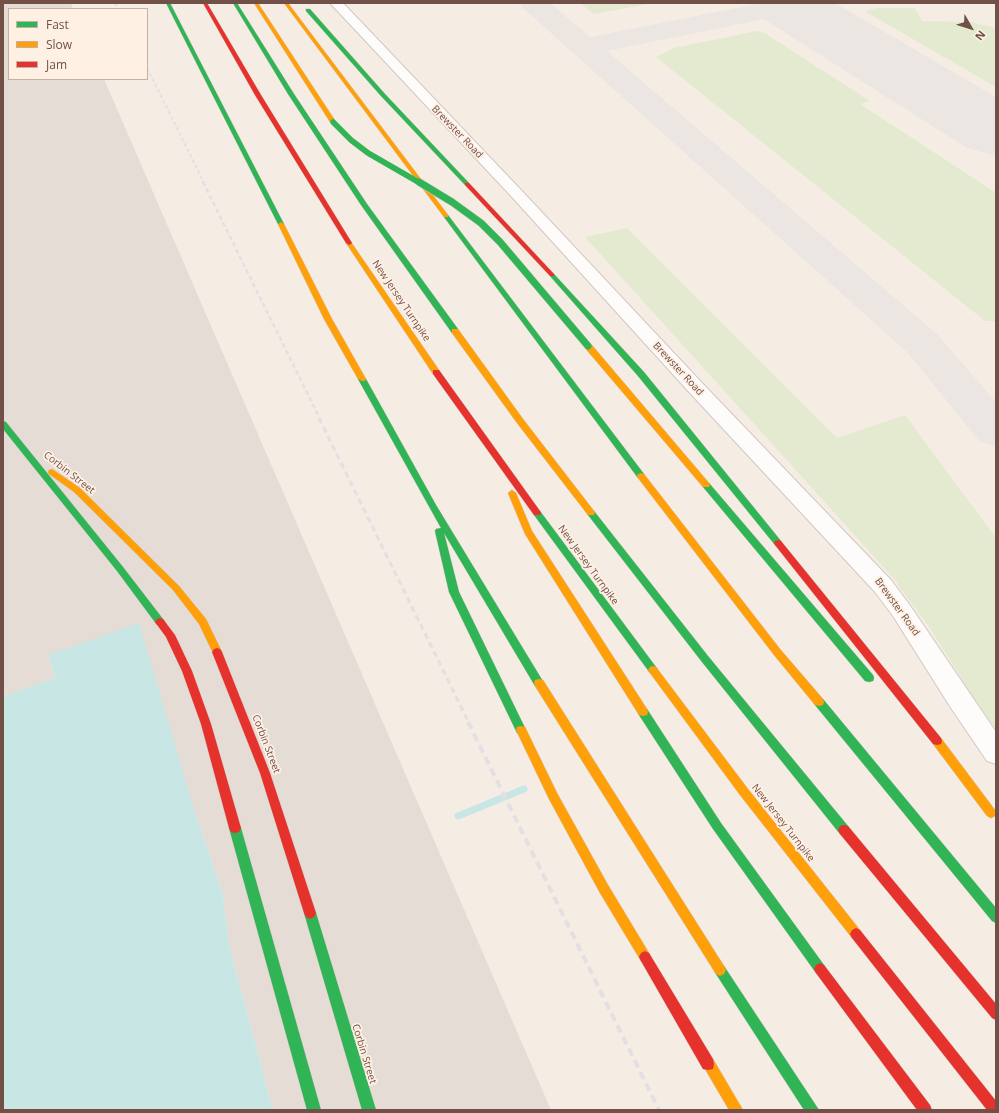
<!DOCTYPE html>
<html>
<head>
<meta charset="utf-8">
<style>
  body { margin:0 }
  #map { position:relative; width:999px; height:1113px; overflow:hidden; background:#f5ece4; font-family:"Open Sans",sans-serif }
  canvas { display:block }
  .frame { position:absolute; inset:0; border:4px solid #705047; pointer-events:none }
  .legend { position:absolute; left:8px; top:8px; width:140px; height:72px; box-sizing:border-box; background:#fff0e4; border:1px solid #c6b0a5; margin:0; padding:5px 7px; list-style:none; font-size:12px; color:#705047 }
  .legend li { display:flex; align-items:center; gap:8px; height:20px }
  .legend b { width:20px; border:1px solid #c6b0a5 }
  .north { position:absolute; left:951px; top:8px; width:40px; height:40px; -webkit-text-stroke:3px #fff0e4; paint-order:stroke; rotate:129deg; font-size:11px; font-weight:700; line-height:16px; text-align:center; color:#705047 }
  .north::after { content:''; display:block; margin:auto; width:14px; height:18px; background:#705047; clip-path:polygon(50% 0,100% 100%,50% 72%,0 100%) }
</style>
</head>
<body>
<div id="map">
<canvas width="999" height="1113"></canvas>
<div class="frame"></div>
<ul class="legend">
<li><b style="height:5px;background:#30b455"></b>Fast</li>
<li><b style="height:5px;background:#ff9f0a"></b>Slow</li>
<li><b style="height:5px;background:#e5322d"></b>Jam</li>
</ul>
<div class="north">N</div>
</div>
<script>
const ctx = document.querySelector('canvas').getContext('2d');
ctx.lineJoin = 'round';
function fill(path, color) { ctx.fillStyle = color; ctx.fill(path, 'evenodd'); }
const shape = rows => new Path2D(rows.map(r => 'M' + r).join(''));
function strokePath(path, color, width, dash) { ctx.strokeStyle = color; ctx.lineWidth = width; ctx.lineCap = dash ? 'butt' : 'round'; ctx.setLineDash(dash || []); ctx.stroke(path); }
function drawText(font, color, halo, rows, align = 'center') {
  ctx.font = font + ' "Open Sans",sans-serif'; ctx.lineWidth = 3.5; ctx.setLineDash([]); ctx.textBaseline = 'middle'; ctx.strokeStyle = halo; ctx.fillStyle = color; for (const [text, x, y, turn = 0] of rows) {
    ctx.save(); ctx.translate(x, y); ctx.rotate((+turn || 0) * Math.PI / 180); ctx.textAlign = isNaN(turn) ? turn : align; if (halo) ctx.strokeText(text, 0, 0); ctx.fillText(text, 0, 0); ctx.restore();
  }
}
fill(shape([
  [3,3,71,3,73,9,9,9,9,79,104,79,551,1110,273,1110,229,945,223,895,194,809,48,656,55,678,3,696]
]), '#e6dcd6');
fill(shape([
  [580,3,653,3,594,14],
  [877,8,915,8,922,21,971,22,996,28,996,87,866,12,868,10],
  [757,31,766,34,870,101,860,104,996,193,996,321,985,321,656,57,674,48],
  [627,228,837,438,905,415,996,538,996,729,973,697,930,628,898,585,898,583,585,237]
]), '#e3eacf');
fill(shape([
  [139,623,194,809,223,895,229,945,273,1110,3,1110,3,696,55,678,48,655]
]), '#c8e6e3');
strokePath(shape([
  [458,816,524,789]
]), '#c8e6e3', 7);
fill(shape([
  [520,3,550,3,590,37,763,3,818,3,814,9,804,11,607,51,938,335,996,402,996,446,980,442,908,353,524,9,520,3],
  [969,104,980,107,996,115,996,138,984,135,958,121,953,114,958,107,969,104]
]), '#ece6e3');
fill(shape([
  [752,3,835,3,996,97,996,156,967,148,762,18,752,3]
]), '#ece6e3');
const street = shape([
  [330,3,343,3,521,190,703,384,891,580,909,604,996,732,996,764,987,761,951,708,893,616,875,592,689,392,511,196,330,3]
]);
const fast = shape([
  [166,3,170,3,284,224,283,225,278,224,166,3],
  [233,3,237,3,294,94,367,204,458,329,458,333,452,333,361,205,288,94,233,3],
  [306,9,310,9,385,94,469,183,469,185,465,185,381,96,306,11,306,9],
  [446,214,448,215,644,474,645,476,644,478,638,478,444,217,444,215,446,214],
  [552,273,554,274,644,372,781,541,782,543,781,545,775,545,638,376,550,276,550,274,552,273],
  [359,377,362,377,366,379,436,505,544,683,543,686,539,687,535,686,444,533,459,592,526,730,525,733,521,734,517,733,449,592,435,531,436,529,441,528,358,379,359,377],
  [3,421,6,422,123,567,163,619,165,622,163,625,157,625,117,571,3,429,3,421],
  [706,482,709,483,873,675,874,678,873,681,869,682,865,681,703,487,702,485,703,483,706,482],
  [537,510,540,511,656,667,658,670,656,673,653,674,650,673,534,515,533,513,534,511,537,510],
  [591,510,594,511,708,656,848,826,850,830,848,834,844,835,840,834,702,662,588,515,587,513,588,511,591,510],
  [819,698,823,699,996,908,996,923,992,921,815,705,814,702,815,699,819,698],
  [643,708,647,709,721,823,824,965,826,969,824,973,820,975,816,973,713,829,639,715,638,712,639,709,643,708],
  [235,823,239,824,241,828,321,1110,307,1110,229,828,231,824,235,823],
  [310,907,314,909,316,913,376,1110,362,1110,304,913,306,909,310,907],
  [720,964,724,966,819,1110,804,1110,716,974,714,970,716,966,720,964]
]);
const slow = shape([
  [254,3,258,3,336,122,335,123,330,122,254,3],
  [284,3,288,3,448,215,448,217,444,217,284,3],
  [281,222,284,224,332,319,366,379,365,381,362,381,358,379,324,319,278,224,281,222],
  [349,241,351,242,439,370,439,374,433,374,346,243,349,241],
  [452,329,458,329,523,419,594,511,595,513,594,515,588,515,517,423,452,333,452,329],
  [585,344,591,344,709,483,710,485,709,487,703,487,585,348,585,344],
  [52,469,80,488,179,586,206,619,222,652,220,655,214,655,199,624,173,590,74,492,49,474,48,472,49,470,52,469],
  [641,473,644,474,780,649,823,699,824,702,823,705,819,706,815,705,774,655,638,478,637,476,638,474,641,473],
  [512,490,516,493,532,531,647,709,648,712,647,715,643,716,639,715,525,534,508,493,512,490],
  [653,666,656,667,748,789,860,930,862,934,860,938,856,940,852,938,740,795,650,673,648,670,650,667,653,666],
  [539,679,543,680,724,966,726,970,724,974,720,976,716,974,535,686,534,683,535,680,539,679],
  [521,726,525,727,557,793,608,885,649,953,651,957,649,961,645,963,641,961,600,893,549,799,516,730,517,727,521,726],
  [937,737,941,738,995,810,996,812,995,816,991,818,987,816,933,744,932,741,933,738,937,737],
  [708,1058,713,1059,743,1110,729,1110,702,1064,703,1059,708,1058]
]);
const jam = shape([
  [203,3,207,3,261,95,352,243,351,244,349,245,346,243,255,95,203,3],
  [465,183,469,183,554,274,554,276,550,276,465,185,465,183],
  [433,370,439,370,540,511,541,513,540,515,534,515,433,374,433,370],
  [778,540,781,541,941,738,942,741,941,744,937,745,933,744,775,545,774,543,775,541,778,540],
  [160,618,163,619,175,635,192,671,211,724,241,828,239,832,235,833,231,832,229,828,201,724,182,671,166,637,155,622,157,619,160,618],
  [217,648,220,649,222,652,270,773,316,913,314,917,310,919,306,917,304,913,260,773,212,652,214,649,217,648],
  [844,825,848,826,996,1004,996,1020,992,1018,840,834,838,830,840,826,844,825],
  [856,928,860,930,996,1101,996,1110,987,1110,852,938,850,934,852,930,856,928],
  [645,951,649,953,713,1059,714,1064,713,1069,708,1070,703,1069,641,961,639,957,641,953,645,951],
  [820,963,824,965,930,1105,932,1110,917,1110,816,973,814,969,816,965,820,963]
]);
strokePath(street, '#d3c7c0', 2);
strokePath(fast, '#d4c8c1', 1);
strokePath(slow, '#d4c8c1', 1);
strokePath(jam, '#d4c8c1', 1);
fill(street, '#fefcfb');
fill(fast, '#30b455');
fill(slow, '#ff9f0a');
fill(jam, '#e5322d');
strokePath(shape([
  [115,3,118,9],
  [147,68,204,183]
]), '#e2e0e2', 2, [3.5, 2.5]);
strokePath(shape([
  [203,182,320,419]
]), '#e2e0e2', 2.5, [4.5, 3]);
strokePath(shape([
  [319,418,469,723]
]), '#e2e0e2', 3, [6, 4]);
strokePath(shape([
  [468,722,659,1110]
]), '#e2e0e2', 4, [8, 5]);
const fastBridgeFar1 = shape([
  [333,122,351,140,368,153,420,183]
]);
const fastBridge = shape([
  [419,182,452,202,481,223,500,242,588,346]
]);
strokePath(fastBridgeFar1, '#d3c8c3', 6, []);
strokePath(fastBridge, '#d3c8c3', 8, []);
strokePath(fastBridgeFar1, '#30b455', 5.5);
strokePath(fastBridge, '#30b455', 7);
drawText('10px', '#705047', '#fff0e4', [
  ["Brewster Road",457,132,46],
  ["New Jersey Turnpike",401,301,56],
  ["Brewster Road",678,369,47],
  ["Corbin Street",69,473,38],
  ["New Jersey Turnpike",588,565,54],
  ["Brewster Road",897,607,54],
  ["Corbin Street",266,744,69],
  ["New Jersey Turnpike",783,823,52],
  ["Corbin Street",364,1054,73]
]);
</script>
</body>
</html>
